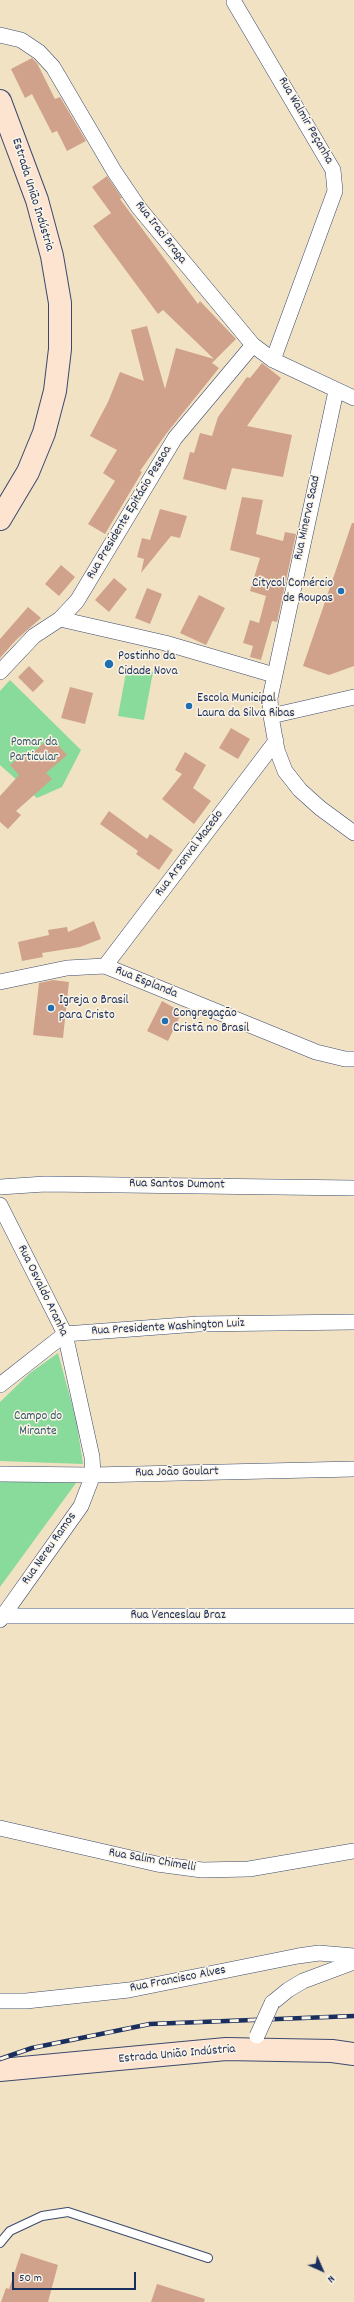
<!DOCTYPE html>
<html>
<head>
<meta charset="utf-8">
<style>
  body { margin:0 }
  #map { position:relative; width:354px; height:2302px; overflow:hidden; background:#f1e2c4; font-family:Dekko,sans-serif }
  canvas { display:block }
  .north { position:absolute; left:302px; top:2250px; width:40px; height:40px; -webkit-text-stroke:3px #fcf5e5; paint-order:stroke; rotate:135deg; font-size:11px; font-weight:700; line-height:16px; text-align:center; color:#1b2f5e }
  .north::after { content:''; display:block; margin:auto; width:14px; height:18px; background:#1b2f5e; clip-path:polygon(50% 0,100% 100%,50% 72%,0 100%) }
  .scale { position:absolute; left:12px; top:2272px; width:124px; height:18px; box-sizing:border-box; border:2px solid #1b2f5e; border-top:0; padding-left:5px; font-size:12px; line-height:14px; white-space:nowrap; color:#1b2f5e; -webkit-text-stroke:3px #fcf5e5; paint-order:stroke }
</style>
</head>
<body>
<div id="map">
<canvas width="354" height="2302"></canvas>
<div class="north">N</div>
<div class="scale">50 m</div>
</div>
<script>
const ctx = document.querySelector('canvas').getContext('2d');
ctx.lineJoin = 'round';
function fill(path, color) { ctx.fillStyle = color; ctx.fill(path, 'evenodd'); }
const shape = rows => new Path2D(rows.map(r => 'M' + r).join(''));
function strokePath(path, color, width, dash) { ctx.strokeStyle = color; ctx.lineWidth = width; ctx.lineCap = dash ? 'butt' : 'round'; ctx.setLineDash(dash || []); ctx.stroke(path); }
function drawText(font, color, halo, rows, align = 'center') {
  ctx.font = font + ' Dekko,sans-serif'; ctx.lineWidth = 3; ctx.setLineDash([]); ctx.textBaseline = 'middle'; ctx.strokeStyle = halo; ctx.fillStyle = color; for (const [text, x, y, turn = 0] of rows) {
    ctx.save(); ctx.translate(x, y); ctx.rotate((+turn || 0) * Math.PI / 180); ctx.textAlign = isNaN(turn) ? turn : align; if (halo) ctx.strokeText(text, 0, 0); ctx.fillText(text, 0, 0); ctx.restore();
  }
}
fill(shape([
  [127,667,153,672,144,720,118,716],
  [10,680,81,750,62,787,37,798,0,765,0,691],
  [58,1353,76,1419,83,1464,0,1461,0,1402,30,1373],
  [0,1481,76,1483,0,1587]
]), '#89db9c');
fill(shape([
  [32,58,37,63,55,99,60,97,86,141,67,151,57,131,52,133,32,94,25,98,11,69],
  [107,176,122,198,120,199,198,304,200,301,236,339,212,363,219,368,166,434,140,471,142,472,105,534,88,524,115,481,103,473,117,450,90,436,108,402,120,372,144,381,131,330,147,326,165,389,176,348,214,359,163,310,158,314,93,226,111,213,92,187],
  [262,363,281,378,247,426,292,435,283,477,232,468,226,490,183,479,190,452,194,453,200,433,212,436,218,417,247,377,250,378],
  [242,497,263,500,256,534,283,541,285,532,296,534,277,622,272,621,261,660,250,657,253,646,243,643,250,620,259,623,266,596,250,591,260,558,230,550],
  [160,509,187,516,180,538,171,536,141,573,144,559,137,557,142,538,150,540],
  [352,523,354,523,354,666,329,675,303,666],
  [61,565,75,577,59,596,45,584],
  [114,578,127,589,109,612,95,600],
  [147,588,162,594,150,624,135,618],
  [199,595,225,608,206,645,180,633],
  [28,607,41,618,16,640,0,658,0,639],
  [29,666,44,681,33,692,18,677],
  [70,687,93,693,85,724,61,718],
  [231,728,250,739,238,759,219,748],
  [51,737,67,755,46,773,52,779,16,811,21,815,8,829,0,822,0,796,19,775,10,765,27,751,30,755],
  [185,752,206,765,193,788,211,801,194,824,162,799,182,774,175,770],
  [109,811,147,839,150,834,173,850,159,870,136,854,138,851,100,824],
  [94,921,101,939,80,947,42,953,43,957,22,961,18,942,49,935,48,930,67,927,68,932],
  [53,980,69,982,63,1038,33,1035,39,983],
  [162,1001,182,1012,168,1041,147,1031],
  [21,2253,58,2265,48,2302,1,2302,6,2288,9,2289],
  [157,2284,205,2299,204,2302,151,2302]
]), '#d0a28b');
const lane = shape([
  [0,2243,10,2231,42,2216,68,2212,208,2258]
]);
const street = shape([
  [234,2,333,170,335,191,273,360],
  [0,35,21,40,39,52,53,67,114,171,139,208,253,345,273,360,354,398],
  [336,391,270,698,271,716,277,750,285,771,300,790,320,808,354,833],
  [60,619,165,643,274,675],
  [0,672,34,636,60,619,77,601,175,438,253,345],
  [271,716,354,697],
  [105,966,276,741],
  [0,982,67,968,105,966,316,1052,345,1059,354,1059],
  [0,1187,45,1184,354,1188],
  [0,1205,65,1334,92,1457,93,1475,81,1506,0,1620],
  [0,1385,65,1334,198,1324,354,1322],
  [0,1474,93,1475,354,1469],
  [3,1616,354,1616],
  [0,1828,157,1864,202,1870,249,1869,354,1851],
  [0,2001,26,2001,129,1990,298,1956,319,1953,354,1956],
  [272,2003,288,1990,303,1981,354,1962]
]);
const secondary = shape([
  [0,101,37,200,52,256,60,303,60,349,55,391,44,433,28,472,0,519],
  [0,2070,226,2049,332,2051,354,2054]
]);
strokePath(lane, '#3b4a6d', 10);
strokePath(street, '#3b4a6d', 16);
strokePath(secondary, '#3b4a6d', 24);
strokePath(lane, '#fff', 8);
strokePath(street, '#fff', 15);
strokePath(secondary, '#fde4d1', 22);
const rail = shape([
  [0,2059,32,2048,150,2024,354,2016]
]);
strokePath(rail, '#1b2f5e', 4.5);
strokePath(rail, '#fcf5e5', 3, [9]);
const streetBridge = shape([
  [257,2036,272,2003]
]);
strokePath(streetBridge, '#3b4a6d', 16, []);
strokePath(streetBridge, '#fff', 15);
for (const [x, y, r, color] of [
  [341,591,4,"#1f6fb2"],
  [109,664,5,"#1f6fb2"],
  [189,706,4,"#1f6fb2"],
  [51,1008,4,"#1f6fb2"],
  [165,1021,4,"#1f6fb2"]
]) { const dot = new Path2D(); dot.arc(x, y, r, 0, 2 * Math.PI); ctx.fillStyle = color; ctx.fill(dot); strokePath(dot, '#fcf5e5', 1.5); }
drawText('13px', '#1b2f5e', '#fcf5e5', [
  ["Rua Walmir Peçanha",305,121,60],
  ["Estrada União Indústria",32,195,73],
  ["Rua Iraci Braga",160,233,52],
  ["Rua Presidente Epitácio Pessoa",130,513,-59],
  ["Rua Minerva Saad",308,518,-78],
  ["Rua Arsonval Macedo",190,854,-53],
  ["Rua Esplanda",146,983,22],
  ["Rua Santos Dumont",177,1185,1],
  ["Rua Osvaldo Aranha",42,1291,64],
  ["Rua Presidente Washington Luiz",168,1328,-3],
  ["Rua João Goulart",177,1473,-1],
  ["Rua Nereu Ramos",50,1549,-55],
  ["Rua Venceslau Braz",178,1616],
  ["Rua Salim Chimelli",152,1861,10],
  ["Rua Francisco Alves",178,1980,-11],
  ["Estrada União Indústria",177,2055,-5]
]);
drawText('13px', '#1b2f5e', '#fcf5e5', [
  ["Citycol Comércio",333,584,"right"],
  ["de Roupas",333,599,"right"],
  ["Postinho da",118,657],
  ["Cidade Nova",118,672],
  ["Escola Municipal",197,699],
  ["Laura da Silva Ribas",197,714],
  ["Igreja o Brasil",59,1001],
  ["para Cristo",59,1016],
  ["Congregação",173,1014],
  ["Cristã no Brasil",173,1029]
], 'left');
drawText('13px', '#365a6e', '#fcf5e5', [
  ["Pomar da",34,743],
  ["Particular",34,758],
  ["Campo do",38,1417],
  ["Mirante",38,1432]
]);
</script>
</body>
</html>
